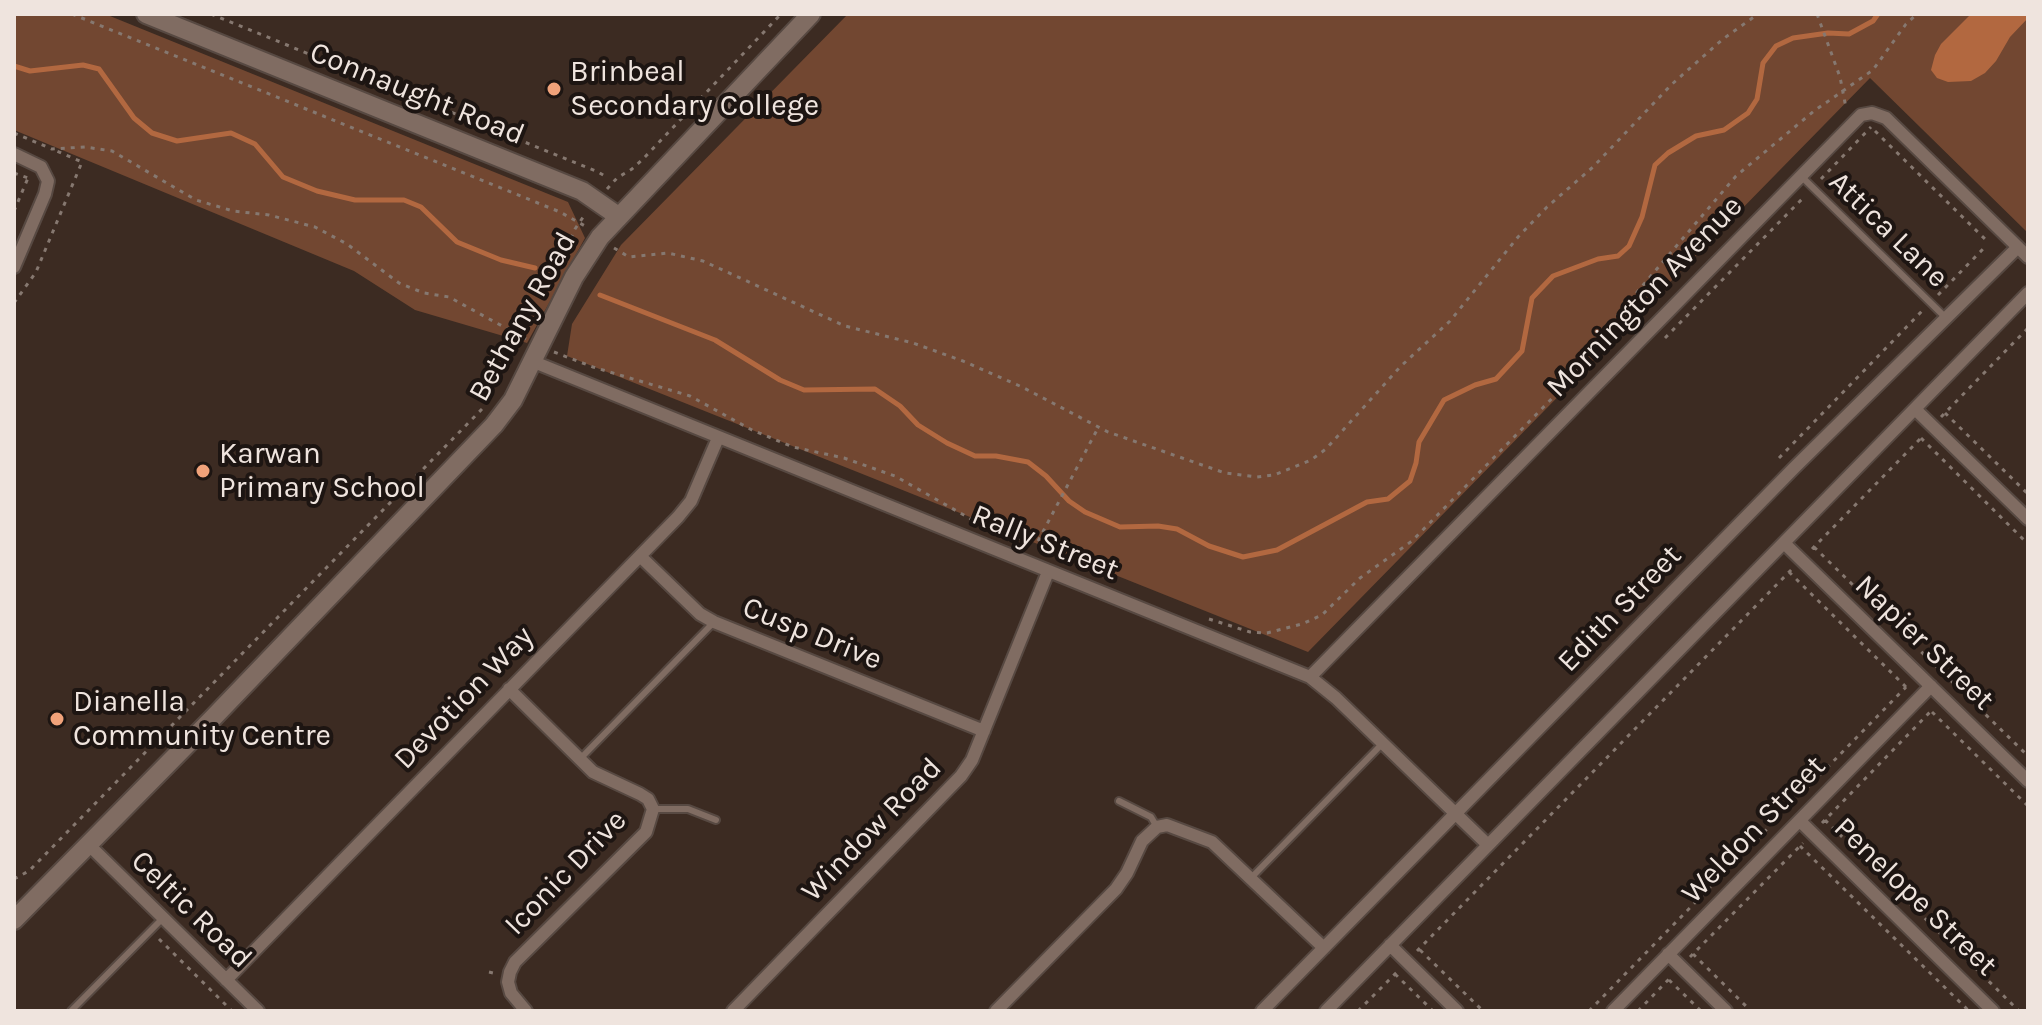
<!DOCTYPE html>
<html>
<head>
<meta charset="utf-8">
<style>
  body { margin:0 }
  #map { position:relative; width:2042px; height:1025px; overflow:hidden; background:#3c2b22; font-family:Karla,sans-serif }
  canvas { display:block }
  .frame { position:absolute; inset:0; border:16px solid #efe4de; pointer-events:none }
</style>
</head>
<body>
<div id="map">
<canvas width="2042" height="1025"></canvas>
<div class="frame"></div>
</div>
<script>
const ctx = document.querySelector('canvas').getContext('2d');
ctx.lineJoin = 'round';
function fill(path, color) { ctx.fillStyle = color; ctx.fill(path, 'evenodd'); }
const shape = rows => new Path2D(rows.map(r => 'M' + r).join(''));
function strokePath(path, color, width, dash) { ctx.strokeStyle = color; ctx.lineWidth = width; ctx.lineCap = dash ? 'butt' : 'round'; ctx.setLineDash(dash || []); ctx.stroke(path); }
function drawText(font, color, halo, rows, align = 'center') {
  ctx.font = font + ' Karla,sans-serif'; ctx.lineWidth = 8; ctx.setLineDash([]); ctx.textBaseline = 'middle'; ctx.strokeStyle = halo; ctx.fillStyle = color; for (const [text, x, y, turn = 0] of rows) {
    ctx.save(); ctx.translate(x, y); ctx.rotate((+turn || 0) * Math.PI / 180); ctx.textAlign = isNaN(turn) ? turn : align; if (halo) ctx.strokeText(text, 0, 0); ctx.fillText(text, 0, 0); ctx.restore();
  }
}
fill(shape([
  [14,14,105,14,568,202,585,238,527,343,415,310,354,271,14,130],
  [848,14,2028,14,2028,233,1870,78,1308,652,567,356,572,324,621,245]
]), '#724731');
fill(shape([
  [1971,14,2028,14,2028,18,2010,37,1996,61,1985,73,1971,81,1948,82,1937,78,1931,70,1935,55,1941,44]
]), '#b26840');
strokePath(shape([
  [14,66,30,71,83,65,99,69,134,118,152,133,177,141,231,133,255,144,283,177,317,191,355,200,404,200,421,207,457,242,501,260,535,268],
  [600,295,715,340,780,380,804,390,875,389,900,406,918,425,947,443,975,456,996,456,1028,462,1046,476,1069,501,1085,512,1120,527,1158,526,1177,529,1209,546,1243,557,1277,550,1367,502,1388,499,1410,481,1416,463,1419,442,1444,400,1475,385,1496,379,1522,351,1532,298,1553,276,1598,259,1618,256,1629,246,1642,217,1655,165,1668,153,1696,136,1724,130,1748,113,1757,99,1763,63,1776,46,1793,38,1828,33,1849,34,1873,21,1878,14]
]), '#b26840', 5);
const lane = shape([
  [1802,177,1945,317],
  [580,759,714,622],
  [1119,801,1151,817,1157,827],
  [653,809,688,809,716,820],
  [1251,878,1383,743],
  [71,1011,163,918]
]);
const street = shape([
  [14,154,41,167,48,181,45,194,14,267],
  [534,362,1310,677,1336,698,1488,845],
  [1915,409,2028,519],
  [1784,543,2028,781],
  [640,556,700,614,714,622,984,731],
  [1310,677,1861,115,1872,113,1886,118,2028,257],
  [509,689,593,772,640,794,648,799,653,809,646,832,515,962,510,972,508,982,511,993,526,1011],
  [1800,821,1993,1011],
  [89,845,258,1011],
  [1390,945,1457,1011],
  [1668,954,1726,1011],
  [226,980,678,517,691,501,718,438],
  [733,1011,961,776,972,760,1048,572],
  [996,1011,1116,889,1127,873,1142,841,1157,827,1167,825,1212,842,1324,948],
  [1262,1011,1794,468,2018,247],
  [1326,1011,2028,293],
  [1613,1011,1931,686]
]);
const secondary = shape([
  [146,14,582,191,618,216],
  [14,920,212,719,494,425,513,400,574,277,600,237,811,14]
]);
strokePath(lane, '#574942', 10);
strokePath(street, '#574942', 16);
strokePath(secondary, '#574942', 22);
strokePath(shape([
  [72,14,560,212,585,226],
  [211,14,598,172,608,178],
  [1817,14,1840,77,1846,108],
  [1875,131,1989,243],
  [14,133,52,149,85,147,112,151,196,200,233,211,269,215,315,227,347,244,399,283,424,293,449,297,526,339],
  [14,173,28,178],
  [1821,179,1871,127],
  [607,189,617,178,632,169,643,159,781,14],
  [14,211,28,178],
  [614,248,629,257,668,253,703,261,845,326,913,343,963,361,1022,387,1108,432,1225,473,1257,477,1274,475,1311,460,1326,449,1400,367,1450,321,1518,237,1547,207,1593,167,1671,85,1723,39,1758,14],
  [559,266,575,229,586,213],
  [1938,295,1984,248],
  [14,303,36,272,82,162,52,149],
  [1665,338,1805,196],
  [554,352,593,367,690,396,752,430,793,447,844,458,895,476,992,531],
  [1945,413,2028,494],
  [1941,417,2028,328],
  [1921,438,2028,544],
  [1779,458,1924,309],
  [999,534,1038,542,1069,562],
  [1038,541,1098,428],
  [1814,547,2028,756],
  [1812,549,1922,437],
  [1789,572,1906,687],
  [1209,619,1250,632,1267,633,1302,624,1322,615,1360,578,1412,541,1570,380,1598,338,1736,176,1814,111,1873,70,1906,24,1917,14],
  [1932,712,2028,806],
  [1825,820,2019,1011],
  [1822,823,1931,711],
  [1800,846,1969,1011],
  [14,879,29,871,484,407],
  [159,939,232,1011],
  [1420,950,1483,1011],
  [1417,951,1793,568],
  [1693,954,1751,1011],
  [1690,957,1803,843],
  [489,972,497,974],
  [1395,974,1433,1011],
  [1669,980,1701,1011],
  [1358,1011,1398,971],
  [1589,1011,1906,687],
  [1638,1011,1671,977]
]), '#867870', 3, [4, 6]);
strokePath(lane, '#806c62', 6);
strokePath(street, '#806c62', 12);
strokePath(secondary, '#806c62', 18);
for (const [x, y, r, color] of [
  [554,89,8,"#f0a27a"],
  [203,471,8,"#f0a27a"],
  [57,719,8,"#f0a27a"]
]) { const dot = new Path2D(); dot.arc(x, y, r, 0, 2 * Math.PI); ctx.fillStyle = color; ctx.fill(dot); strokePath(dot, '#1d1512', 3); }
drawText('30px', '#efe4de', '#1d1512', [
  ["Brinbeal",570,72],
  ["Secondary College",570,106],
  ["Karwan",219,454],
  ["Primary School",219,488],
  ["Dianella",73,702],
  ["Community Centre",73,736]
], 'left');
drawText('30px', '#efe4de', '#1d1512', [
  ["Connaught Road",417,94,22],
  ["Attica Lane",1888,230,44],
  ["Mornington Avenue",1645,297,-46],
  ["Bethany Road",523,317,-61],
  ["Rally Street",1045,543,22],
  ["Edith Street",1620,609,-46],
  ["Cusp Drive",812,634,22],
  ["Napier Street",1924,643,44],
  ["Devotion Way",464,698,-46],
  ["Window Road",872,830,-46],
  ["Weldon Street",1754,830,-46],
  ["Iconic Drive",566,873,-46],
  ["Penelope Street",1915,897,44],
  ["Celtic Road",191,910,44]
]);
</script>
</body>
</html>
